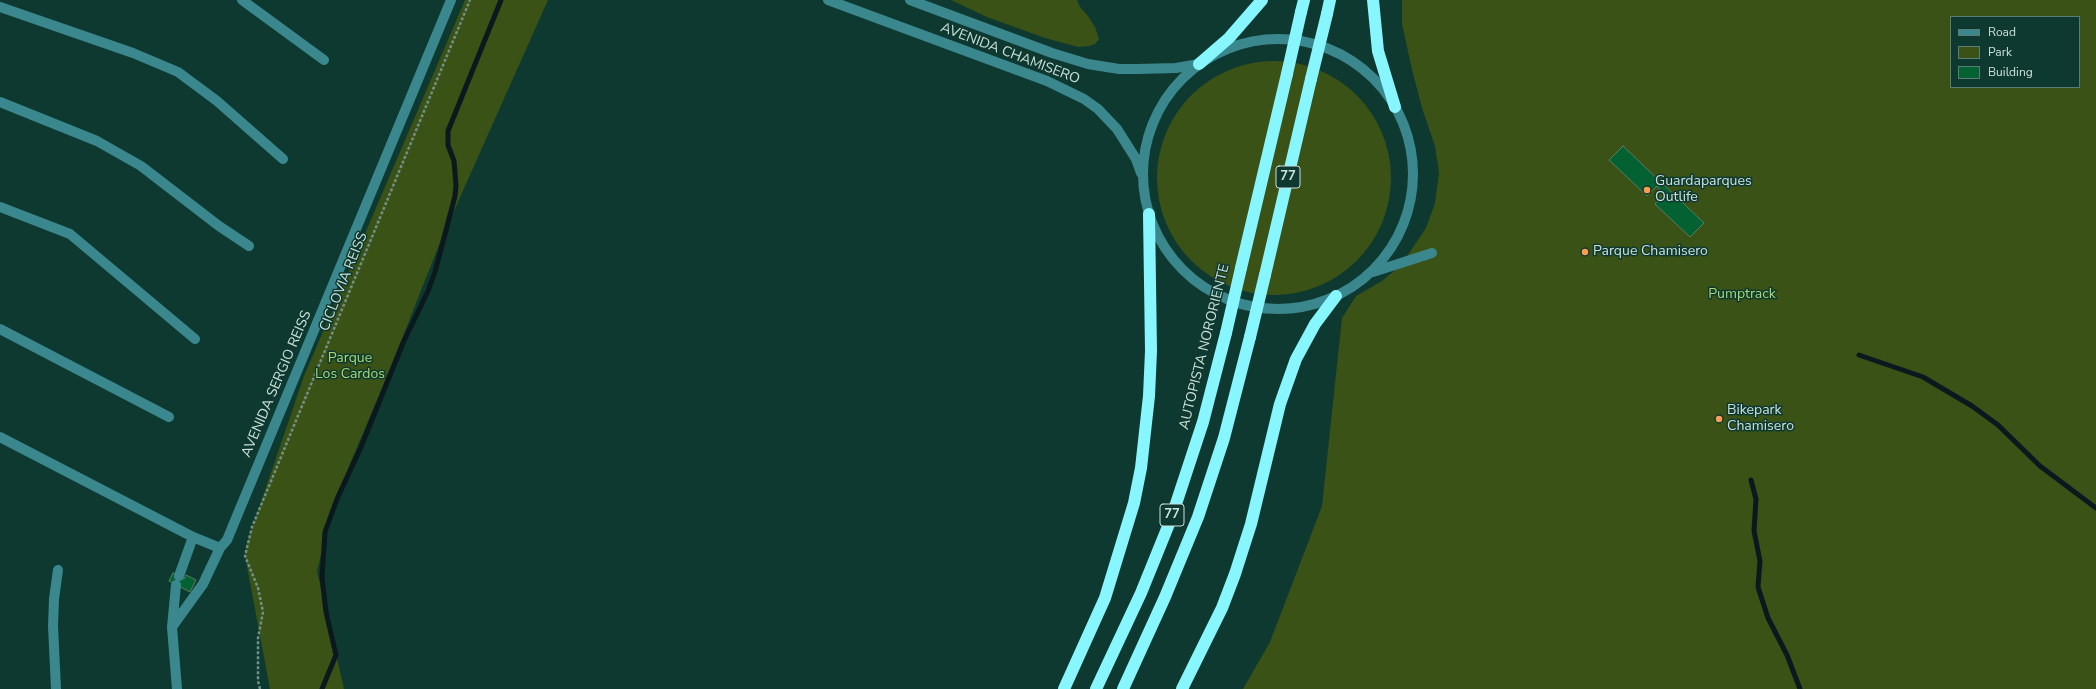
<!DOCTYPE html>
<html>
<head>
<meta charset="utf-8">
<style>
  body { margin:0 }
  #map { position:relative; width:2096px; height:689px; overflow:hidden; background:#0e3930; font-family:"Nunito Sans",sans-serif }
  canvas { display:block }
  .legend { position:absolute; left:1950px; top:16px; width:130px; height:72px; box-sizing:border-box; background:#0e3930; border:1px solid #5a7c74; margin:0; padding:5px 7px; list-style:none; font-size:12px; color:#cbe0da }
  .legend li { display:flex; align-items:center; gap:8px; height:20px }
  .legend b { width:20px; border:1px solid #5a7c74 }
</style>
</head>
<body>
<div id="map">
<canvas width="2096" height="689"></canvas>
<ul class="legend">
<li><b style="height:5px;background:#3a888e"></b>Road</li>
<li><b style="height:11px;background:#3a5216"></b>Park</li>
<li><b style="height:11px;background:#046232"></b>Building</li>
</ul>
</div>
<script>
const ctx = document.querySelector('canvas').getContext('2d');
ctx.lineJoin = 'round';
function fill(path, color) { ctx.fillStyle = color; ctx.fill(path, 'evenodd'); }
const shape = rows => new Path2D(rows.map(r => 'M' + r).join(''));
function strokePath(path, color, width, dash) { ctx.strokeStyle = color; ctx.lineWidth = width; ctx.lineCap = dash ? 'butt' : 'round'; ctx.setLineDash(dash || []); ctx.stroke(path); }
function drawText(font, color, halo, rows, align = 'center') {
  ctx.font = font + ' "Nunito Sans",sans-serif'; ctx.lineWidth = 3; ctx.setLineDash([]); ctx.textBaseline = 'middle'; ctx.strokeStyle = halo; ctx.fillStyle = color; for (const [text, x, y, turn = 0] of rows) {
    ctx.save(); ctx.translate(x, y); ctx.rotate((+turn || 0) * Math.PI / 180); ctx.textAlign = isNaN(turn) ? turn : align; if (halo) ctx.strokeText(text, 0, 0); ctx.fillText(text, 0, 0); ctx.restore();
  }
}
fill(shape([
  [465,0,548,0,441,240,388,374,336,497,317,571,344,689,270,689,245,556,247,543,304,376],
  [951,0,1077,0,1080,7,1088,16,1095,27,1099,39,1095,44,1089,46,1078,47,1045,38,987,17],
  [1402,0,2096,0,2096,689,1243,689,1270,642,1322,506,1342,318,1356,296,1382,281,1401,265,1426,228,1435,203,1439,173,1435,146,1423,111,1412,70,1402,24],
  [1951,17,2079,17,2079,87,1951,87],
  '1157 178a117 117 0 1 1 234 0a117 117 0 1 1-234 0Z'
]), '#3a5216');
strokePath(shape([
  [1859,355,1923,377,1972,406,1998,425,2040,466,2096,508],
  [1751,480,1756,499,1754,531,1760,561,1758,587,1768,618,1787,655,1800,689],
  [322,689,336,655,326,612,322,577,325,532,337,499,361,447,403,343,428,291,435,272,455,196,456,185,454,161,448,145,448,131,501,0]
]), '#0b191e', 5);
const building = shape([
  [1623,146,1704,223,1690,237,1655,204,1664,194,1657,186,1647,196,1609,160,1623,146],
  [173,573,184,579,186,575,196,580,190,592,169,581,173,573]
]);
fill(building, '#046232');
strokePath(building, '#5d7b65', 1);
strokePath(shape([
  [260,689,258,681,258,638,263,612,258,588,245,556,252,527,470,0]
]), '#709088', 2.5, [3, 2]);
strokePath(shape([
  [242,0,324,60],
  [828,0,1047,81,1084,99,1098,109,1117,129,1136,159,1141,173],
  [910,0,1052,53,1088,64,1119,69,1137,69,1176,68,1199,64],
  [0,7,133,53,178,72,217,101,283,159],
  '1143 174a135 135 0 1 1 270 0a135 135 0 1 1-270 0Z',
  [0,102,97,141,141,166,219,226,249,246],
  [0,207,70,234,195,339],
  [1373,272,1432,253],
  [0,329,169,417],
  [0,437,193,537,220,548],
  [179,576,193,537],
  [176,585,172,627,177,689],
  [172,627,203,584,220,548,227,540,451,0],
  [56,689,53,626,54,599,58,570]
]), '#3a888e', 10);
strokePath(shape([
  [1373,0,1378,51,1395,107],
  [1301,12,1304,0],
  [1327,14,1330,0],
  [1199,64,1229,38,1262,0],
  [1241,268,1287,74],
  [1265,275,1311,79],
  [1064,689,1105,598,1134,503,1141,468,1149,396,1151,351,1149,214],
  [1096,689,1141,593,1171,519,1203,422,1226,333],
  [1123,689,1165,597,1198,517,1224,438,1250,337],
  [1182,689,1222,608,1235,574,1251,524,1280,404,1296,359,1315,324,1336,296]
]), '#88f6fe', 12);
strokePath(shape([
  [1287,74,1301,12],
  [1311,79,1327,14],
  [1226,333,1241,268],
  [1250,337,1265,275]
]), '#88f6fe', 12);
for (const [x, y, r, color] of [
  [1647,190,4,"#fc9d53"],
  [1585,252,4,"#fc9d53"],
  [1719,419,4,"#fc9d53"]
]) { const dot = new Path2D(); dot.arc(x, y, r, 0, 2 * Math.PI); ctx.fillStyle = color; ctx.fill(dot); strokePath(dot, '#0e3930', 1.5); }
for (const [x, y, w] of [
  [1288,177,24],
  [1172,515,24]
]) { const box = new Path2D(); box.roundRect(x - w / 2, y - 11, w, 22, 3); ctx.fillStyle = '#0e3930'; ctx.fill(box); strokePath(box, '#cbe0da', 1); }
drawText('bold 13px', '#cbe0da', null, [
  ["77",1288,177],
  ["77",1172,515]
]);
drawText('14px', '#cbe0da', '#0e3930', [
  ["AVENIDA CHAMISERO",1010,54,21],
  ["CICLOVIA REISS",344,282,-68],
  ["AUTOPISTA NORORIENTE",1205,347,-76],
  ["AVENIDA SERGIO REISS",277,384,-67]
]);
drawText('14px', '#cbe0da', '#0e3930', [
  ["Guardaparques",1655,182],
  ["Outlife",1655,198],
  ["Parque Chamisero",1593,252],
  ["Bikepark",1727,411],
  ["Chamisero",1727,427]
], 'left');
drawText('14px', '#aad872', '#0e3930', [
  ["Pumptrack",1742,295],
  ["Parque",350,359],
  ["Los Cardos",350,375]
]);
</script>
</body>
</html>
